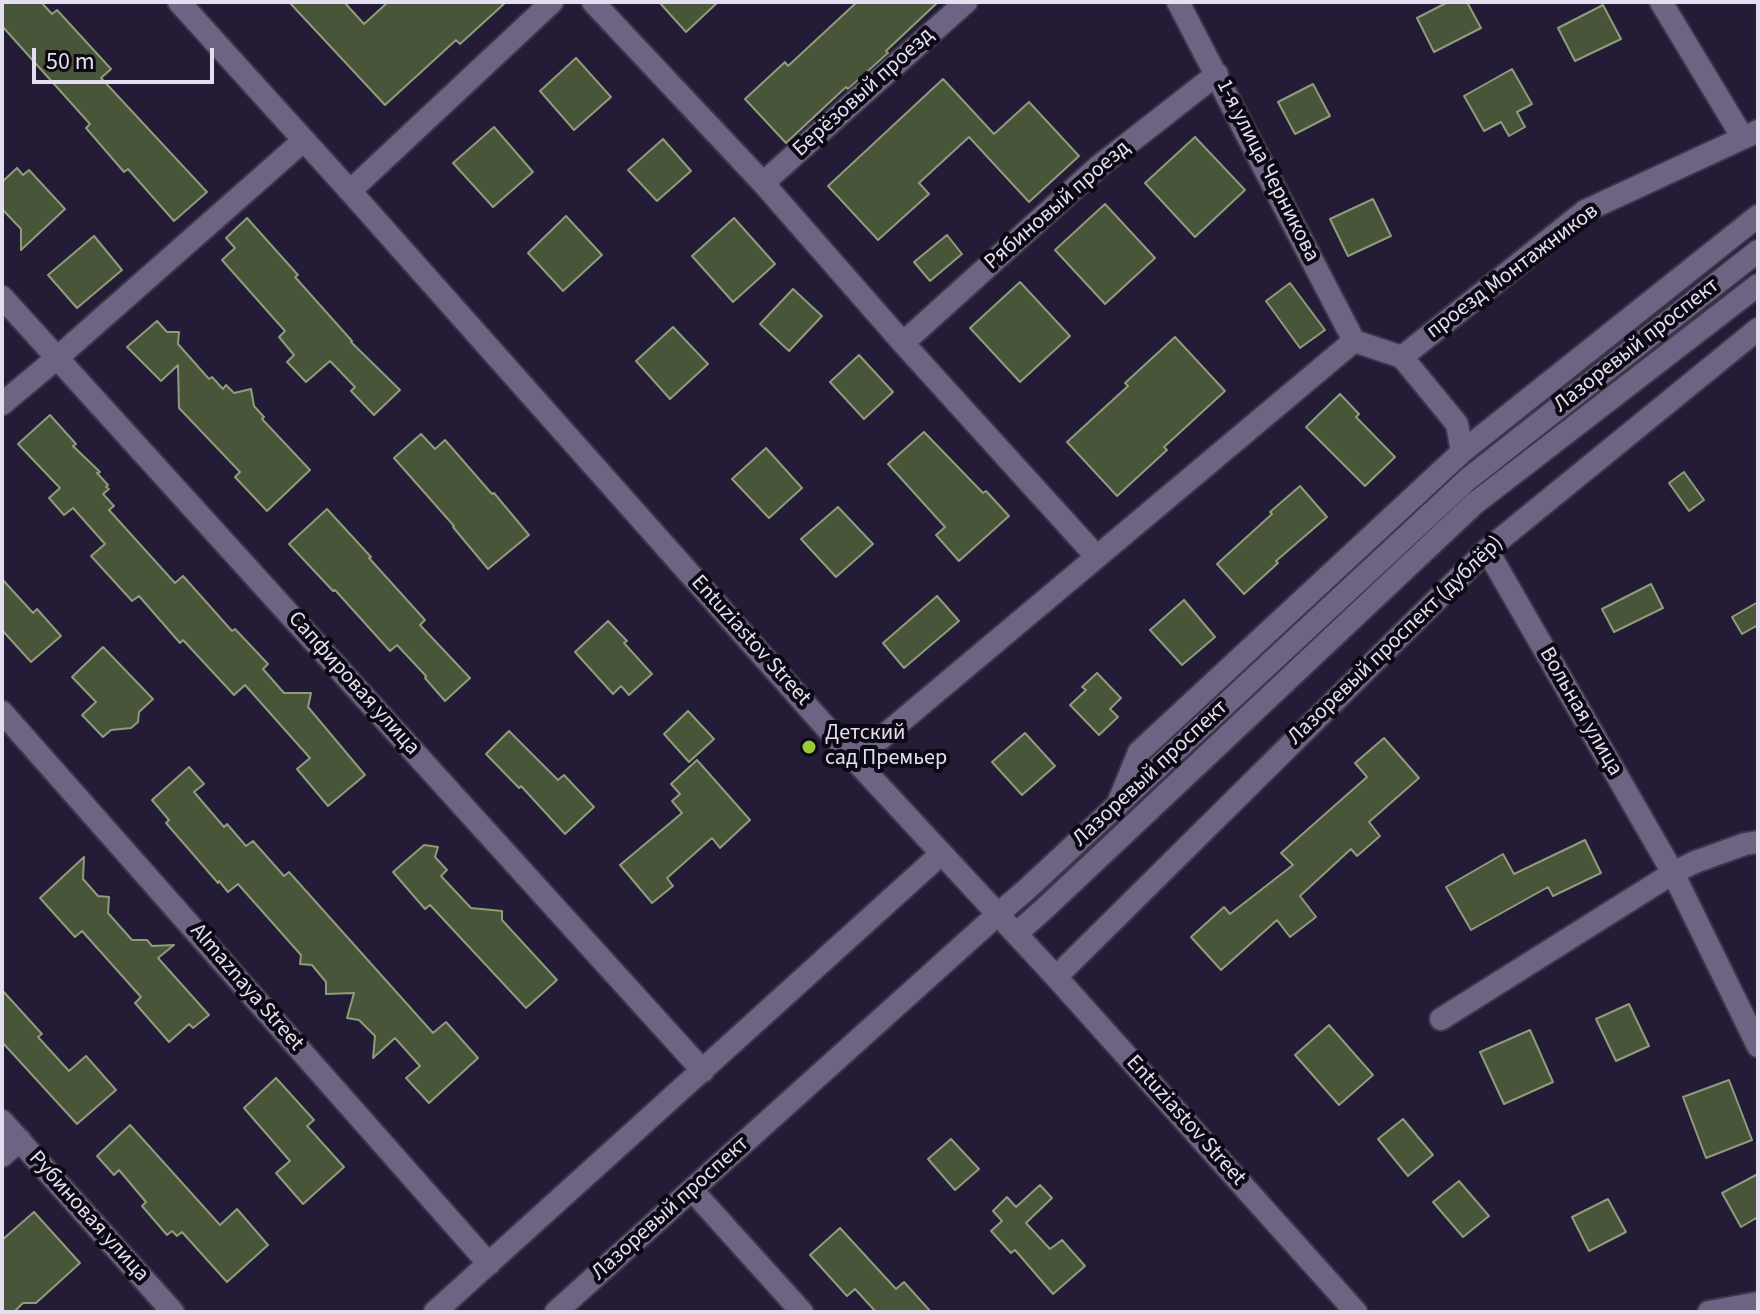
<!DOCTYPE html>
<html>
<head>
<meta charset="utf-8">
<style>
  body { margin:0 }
  #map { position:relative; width:1760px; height:1314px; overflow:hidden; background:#241c36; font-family:"Source Sans 3",sans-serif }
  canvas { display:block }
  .frame { position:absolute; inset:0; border:4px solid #e3dff0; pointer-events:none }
  .scale { position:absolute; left:32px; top:48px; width:182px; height:36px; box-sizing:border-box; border:4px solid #e3dff0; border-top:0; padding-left:10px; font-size:24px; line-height:28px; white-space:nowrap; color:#e3dff0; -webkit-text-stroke:6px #0c0914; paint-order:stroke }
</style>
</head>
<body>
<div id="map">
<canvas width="1760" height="1314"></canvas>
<div class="frame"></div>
<div class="scale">50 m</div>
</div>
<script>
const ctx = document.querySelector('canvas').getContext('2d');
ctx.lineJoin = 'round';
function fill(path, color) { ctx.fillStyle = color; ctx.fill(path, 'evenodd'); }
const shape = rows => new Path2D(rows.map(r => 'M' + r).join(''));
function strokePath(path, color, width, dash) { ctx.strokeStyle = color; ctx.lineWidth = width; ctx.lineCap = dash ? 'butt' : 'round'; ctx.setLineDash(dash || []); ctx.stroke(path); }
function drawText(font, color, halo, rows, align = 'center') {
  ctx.font = font + ' "Source Sans 3",sans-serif'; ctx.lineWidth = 8; ctx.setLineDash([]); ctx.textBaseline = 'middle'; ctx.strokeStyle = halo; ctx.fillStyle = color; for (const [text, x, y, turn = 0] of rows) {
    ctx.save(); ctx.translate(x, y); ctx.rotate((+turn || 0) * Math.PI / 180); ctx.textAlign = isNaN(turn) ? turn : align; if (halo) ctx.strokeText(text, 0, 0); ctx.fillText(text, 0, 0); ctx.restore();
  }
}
const building = shape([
  [2,2,41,2,52,14,57,10,111,69,101,78,207,192,174,221,128,169,124,172,86,128,90,124,2,26,2,2],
  [289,2,344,2,364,24,388,2,506,2,460,44,456,40,385,105,289,2],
  [659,2,718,2,686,32,659,2],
  [857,2,938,2,886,51,888,53,848,89,846,87,786,143,745,99,785,62,788,66,857,2],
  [1448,2,1467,2,1481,28,1434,52,1417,18,1448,2],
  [1603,5,1621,39,1575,61,1558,28,1603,5],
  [576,58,611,97,574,130,540,91,576,58],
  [1512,69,1532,104,1517,112,1525,127,1509,136,1501,122,1484,131,1464,96,1512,69],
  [943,79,994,134,1029,102,1079,156,1029,202,969,137,919,183,929,194,878,240,828,186,943,79],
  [1313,84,1330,116,1295,134,1278,102,1313,84],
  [494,127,533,172,493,207,453,163,494,127],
  [1195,137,1245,190,1195,237,1145,183,1195,137],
  [663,139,691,171,657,201,628,170,663,139],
  [17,168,23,175,29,170,65,209,21,250,21,229,2,209,2,182,17,168],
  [1373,199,1391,236,1348,256,1330,219,1373,199],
  [1105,204,1155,258,1105,304,1055,250,1105,204],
  [566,216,602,255,563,291,528,253,566,216],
  [247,218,298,275,295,277,352,341,351,342,400,390,374,415,351,391,355,387,330,361,306,382,287,362,294,355,279,337,285,331,222,260,235,248,226,238,247,218],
  [734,218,775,264,733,302,692,256,734,218],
  [947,235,962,254,930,281,914,262,947,235],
  [94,236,122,270,77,308,48,275,94,236],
  [1020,282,1070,336,1020,382,970,328,1020,282],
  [1290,283,1325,330,1300,348,1266,301,1290,283],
  [793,289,822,316,789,351,760,324,793,289],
  [157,321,167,332,179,332,178,344,209,379,212,377,223,389,226,385,234,393,251,389,254,406,264,417,262,419,310,470,267,511,235,477,240,472,179,408,178,365,161,381,127,347,157,321],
  [673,327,708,364,670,399,636,361,673,327],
  [1175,337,1225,391,1164,447,1167,450,1117,496,1067,442,1128,386,1125,383,1175,337],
  [859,355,893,392,864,419,830,382,859,355],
  [1340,394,1359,414,1356,417,1395,457,1365,486,1306,427,1340,394],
  [50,415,76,444,73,446,100,472,97,473,108,485,106,487,109,489,103,494,114,506,109,510,175,583,183,576,232,631,235,629,268,664,263,669,284,693,311,693,308,707,365,775,328,806,297,769,310,758,245,685,234,695,183,640,180,643,139,596,132,601,91,556,105,544,73,508,64,515,49,498,60,488,18,444,50,415],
  [924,432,983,493,986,491,1009,516,959,561,936,535,945,527,888,464,924,432],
  [421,434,435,449,445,440,492,494,494,493,529,535,488,569,453,527,454,526,394,458,421,434],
  [766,448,802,488,769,518,732,479,766,448],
  [1684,472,1704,500,1689,511,1669,483,1684,472],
  [1300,486,1327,517,1276,561,1278,563,1244,594,1217,564,1272,514,1270,512,1300,486],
  [838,507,873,544,836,577,801,539,838,507],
  [327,509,371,557,369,558,425,620,420,625,470,678,445,701,425,678,426,676,397,645,390,651,335,590,333,591,289,544,327,509],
  [2,579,33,613,37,609,61,636,31,662,2,630,2,579],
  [1651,584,1663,608,1614,632,1602,609,1651,584],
  [937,596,959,621,904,668,883,643,937,596],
  [1184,600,1215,637,1182,665,1150,630,1184,600],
  [1758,602,1758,625,1742,634,1732,617,1758,602],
  [608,621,627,641,624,643,652,674,629,695,621,686,613,694,575,652,608,621],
  [103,647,153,699,139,712,138,722,131,728,111,730,103,737,82,715,96,702,72,677,103,647],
  [1097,673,1121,698,1110,709,1118,717,1099,735,1070,705,1086,690,1082,687,1097,673],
  [688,711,714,739,689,762,664,734,688,711],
  [509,731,558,780,564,775,594,807,565,834,521,786,519,788,486,754,509,731],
  [1025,733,1055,766,1022,795,992,762,1025,733],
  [1384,738,1419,778,1369,822,1380,836,1357,856,1351,849,1300,896,1316,917,1290,937,1277,920,1221,970,1191,937,1224,907,1230,914,1293,865,1281,853,1367,777,1355,763,1384,738],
  [697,760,750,820,720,848,712,838,667,878,673,886,652,903,620,865,682,813,672,801,680,794,671,784,697,760],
  [189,767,204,784,194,792,224,827,227,824,246,846,253,841,284,876,289,872,433,1033,446,1022,478,1058,429,1103,406,1078,420,1066,395,1038,373,1058,375,1036,359,1020,347,1018,354,993,326,994,326,982,312,965,300,964,301,955,238,884,228,892,219,881,218,883,166,823,169,820,152,800,189,767],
  [1585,840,1601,873,1553,896,1548,887,1471,930,1446,887,1503,854,1514,874,1585,840],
  [424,845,438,847,435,857,447,870,441,876,471,908,502,911,502,920,557,980,526,1008,430,905,425,909,393,872,424,845],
  [84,857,83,879,98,896,109,897,108,913,132,940,147,940,152,946,174,945,158,958,209,1015,193,1028,189,1024,169,1042,135,1003,141,997,82,931,75,937,40,898,84,857],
  [2,990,42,1034,38,1037,69,1071,86,1056,116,1090,77,1124,2,1042,2,990],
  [1629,1004,1649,1046,1616,1061,1596,1019,1629,1004],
  [1329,1025,1373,1075,1339,1105,1295,1055,1329,1025],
  [1530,1030,1553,1082,1504,1104,1480,1052,1530,1030],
  [276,1078,314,1120,307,1126,344,1167,303,1204,276,1173,290,1161,244,1108,276,1078],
  [1729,1080,1752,1140,1706,1158,1683,1097,1729,1080],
  [1403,1119,1433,1155,1408,1176,1378,1139,1403,1119],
  [130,1125,220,1225,237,1209,268,1245,227,1282,182,1232,177,1236,172,1231,167,1235,142,1206,146,1202,119,1170,114,1175,97,1156,130,1125],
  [951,1139,979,1169,955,1190,928,1159,951,1139],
  [1758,1174,1758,1217,1741,1227,1722,1193,1758,1174],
  [1459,1181,1489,1216,1463,1237,1433,1202,1459,1181],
  [1040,1185,1052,1198,1026,1223,1050,1249,1062,1240,1085,1266,1053,1294,1015,1250,1011,1253,991,1231,1002,1221,993,1211,1007,1197,1016,1207,1040,1185],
  [1608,1199,1626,1232,1589,1251,1572,1217,1608,1199],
  [34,1212,80,1263,36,1303,23,1303,14,1312,2,1312,2,1240,34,1212],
  [840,1228,896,1289,904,1282,931,1312,876,1312,855,1289,847,1296,810,1255,840,1228]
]);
fill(building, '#495539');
strokePath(building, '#8e9c7c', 2);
const minor = shape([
  [593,2,763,183,903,343,1097,557],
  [1178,2,1354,341],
  [1661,2,1743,138],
  [763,183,966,2],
  [350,191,552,2],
  [2,297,703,1071],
  [1354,341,1402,357,1457,424,1462,452],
  [903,343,1098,167,1217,74],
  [1402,357,1585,211,1758,131],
  [2,404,57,358,303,141],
  [1487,550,1673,873,1758,1046],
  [2,712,489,1264],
  [855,760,1354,341],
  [1117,806,1139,752,1462,452,1758,216],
  [1056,977,1487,550,1758,329],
  [1441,1019,1673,873,1695,862,1745,844,1758,842],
  [2,1121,173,1312],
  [2,1156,20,1140],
  [692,1190,802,1312],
  [435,1312,941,854],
  [556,1312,998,914],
  [1709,1312,1758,1303]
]);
const tertiary = shape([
  [179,2,350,191,855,760,1056,977,1356,1312],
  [998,914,1026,890,1468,479,1758,251],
  [1016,934,1044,909,1474,504,1758,285]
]);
strokePath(minor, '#3d364b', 26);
strokePath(tertiary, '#3d364b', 26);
strokePath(minor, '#6c6482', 22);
strokePath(tertiary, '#6c6482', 22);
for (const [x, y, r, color] of [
  [809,747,8,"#98cb37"]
]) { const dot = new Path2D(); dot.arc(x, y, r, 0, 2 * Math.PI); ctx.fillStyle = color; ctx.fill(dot); strokePath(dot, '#0c0914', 3); }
drawText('22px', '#e3dff0', '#0c0914', [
  ["Берёзовый проезд",864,93,-42],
  ["1-я улица Черникова",1267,171,63],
  ["Рябиновый проезд",1058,206,-41],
  ["проезд Монтажников",1513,272,-37],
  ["Лазоревый проспект",1637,346,-38],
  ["Entuziastov Street",750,641,48],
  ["Лазоревый проспект (дублёр)",1396,641,-44],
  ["Сапфировая улица",353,684,48],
  ["Вольная улица",1580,712,60],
  ["Лазоревый проспект",1151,774,-43],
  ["Almaznaya Street",246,988,49],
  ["Entuziastov Street",1185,1121,48],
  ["Лазоревый проспект",671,1209,-42],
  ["Рубиновая улица",88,1217,48]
]);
drawText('22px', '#e3dff0', '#0c0914', [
  ["Детский",825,734],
  ["сад Премьер",825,759]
], 'left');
</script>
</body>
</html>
